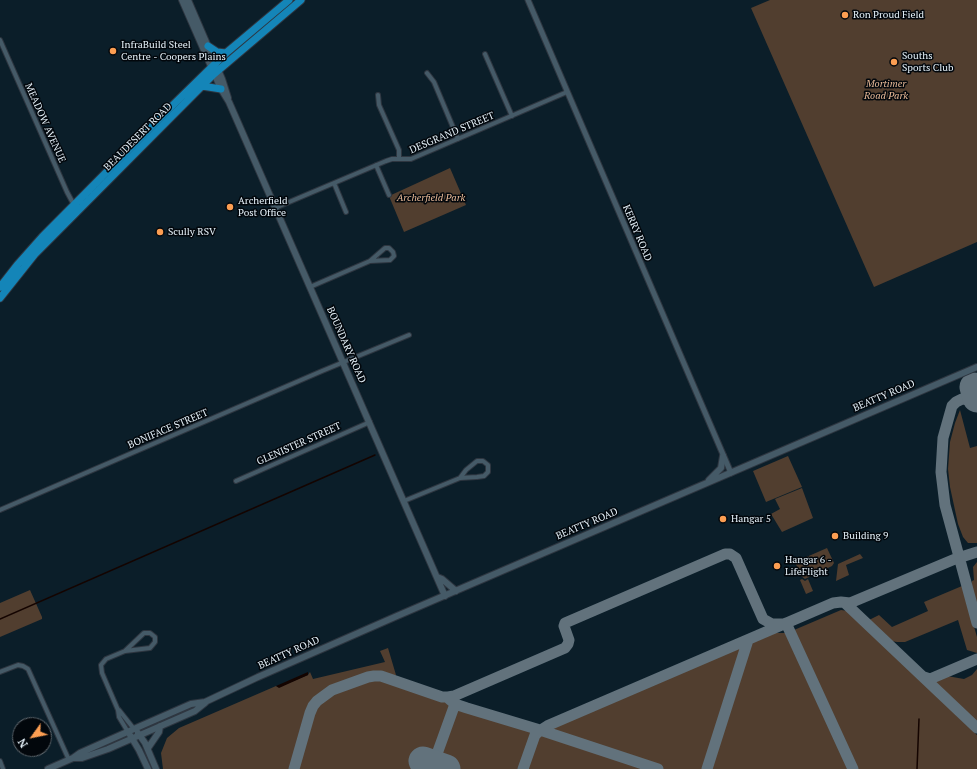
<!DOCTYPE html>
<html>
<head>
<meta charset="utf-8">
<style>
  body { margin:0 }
  #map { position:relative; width:977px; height:769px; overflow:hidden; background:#0b1e29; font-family:"PT Serif",serif }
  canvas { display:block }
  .north { position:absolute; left:12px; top:717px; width:40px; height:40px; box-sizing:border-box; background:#02070c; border:1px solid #5d656b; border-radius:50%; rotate:237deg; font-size:11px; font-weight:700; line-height:16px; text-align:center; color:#e6f2fa }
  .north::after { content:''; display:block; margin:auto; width:14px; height:18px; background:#fc9e52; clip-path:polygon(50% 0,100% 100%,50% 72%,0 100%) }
</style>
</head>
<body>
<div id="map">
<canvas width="977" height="769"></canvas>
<div class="north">N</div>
</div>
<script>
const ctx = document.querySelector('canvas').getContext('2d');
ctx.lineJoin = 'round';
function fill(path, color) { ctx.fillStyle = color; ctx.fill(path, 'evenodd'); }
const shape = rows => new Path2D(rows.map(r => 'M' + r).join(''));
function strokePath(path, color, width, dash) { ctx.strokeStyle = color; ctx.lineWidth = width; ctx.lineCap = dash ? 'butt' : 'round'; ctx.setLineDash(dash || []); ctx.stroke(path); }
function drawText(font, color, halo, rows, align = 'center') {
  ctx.font = font + ' "PT Serif",serif'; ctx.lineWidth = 3; ctx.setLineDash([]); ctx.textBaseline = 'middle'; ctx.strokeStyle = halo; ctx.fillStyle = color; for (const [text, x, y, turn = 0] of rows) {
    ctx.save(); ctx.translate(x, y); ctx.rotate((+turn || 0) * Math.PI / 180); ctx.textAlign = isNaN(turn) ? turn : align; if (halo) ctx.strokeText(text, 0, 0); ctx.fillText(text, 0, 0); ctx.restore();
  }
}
fill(shape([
  [770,0,977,0,977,242,874,287,751,8],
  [450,168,466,205,404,232,389,196],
  [960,410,970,448,977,446,977,543,968,543,963,537,958,524,950,487,948,469,950,442,955,423],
  [788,456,802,487,766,502,753,471],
  [802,488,813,518,782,532,771,514,780,509,775,499],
  [827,548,834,563,832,566,805,579,801,576,795,562],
  [860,554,863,558,846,565,849,575,836,581,838,564],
  [977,562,977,608,971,587,972,581,974,580,973,567],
  [802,579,805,581,808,579,813,591,806,594,800,580],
  [962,586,963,588,977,637,977,653,967,650,958,620,905,642,897,642,891,641,869,620,879,615,892,627,928,611,924,602],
  [30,590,42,617,42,619,0,637,0,603],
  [841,610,848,611,977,735,977,769,163,769,161,753,167,738,179,728,276,686,279,687,308,675,310,672,313,679,385,662,380,651,388,648,396,675,393,678,382,676,382,678,383,681,539,733,775,633,787,633],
  [977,669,977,723,935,683,936,681,947,676,964,679,972,675]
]), '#513e2f');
fill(shape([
  [308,672,308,675,279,688,276,686]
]), '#140400');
strokePath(shape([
  [0,619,375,455],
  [917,769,919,719]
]), '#140400', 1.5);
strokePath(shape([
  [977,403,970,400,962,399,956,402,952,406,943,438,941,472,945,505,977,623],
  [974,405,970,396,972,393,977,391],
  [845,603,977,728],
  [786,623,853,769],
  [924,677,930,679,977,659],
  [447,697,455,704,467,708,540,730,658,769],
  [433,765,455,704],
  [294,769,310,713,313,706,317,701,332,690,368,677,374,676,381,676,442,697,448,697,454,696,565,648,568,644,569,640,564,626,565,623,725,554,730,554,736,558,763,619,772,624,784,624],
  [523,769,535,735,538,732,549,725,833,603,841,602,850,603,955,559,977,552],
  [707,769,748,640]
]), '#62727c', 11);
strokePath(shape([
  [974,387,977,398],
  [423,761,446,769]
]), '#62727c', 29);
const minor = shape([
  [0,40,67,192,74,205],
  [485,54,512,116],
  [427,73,434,82,458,139],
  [378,95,379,105,399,150,399,159],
  [376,165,389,195],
  [334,183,346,212],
  [275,208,386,161,392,159,411,159,567,92],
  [310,287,370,261,390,260,394,256,393,252,389,248,385,248,370,261],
  [236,481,370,422],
  [404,501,460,478,477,477,484,476,488,472,488,465,483,461,477,461,466,470,460,478],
  [0,510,322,371,409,335],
  [125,651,144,633,150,633,155,637,155,642,150,648,125,651,106,659,101,665,102,673,118,710,119,717,128,732],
  [0,672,18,665,23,666,28,669,69,760],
  [119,710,134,729],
  [0,761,3,769]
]);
const tertiary = shape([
  [528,0,731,473]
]);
const secondary = shape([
  [182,0,221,89,229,102,445,596],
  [188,0,222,79,228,98],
  [709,480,721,468,723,456],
  [437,577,442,579,456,591],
  [138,733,145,743,156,769],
  [130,735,139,750,148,769],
  [148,748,159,732,160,726],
  [73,758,82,758,108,749,195,711,205,703],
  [48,769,73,758,80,753,143,725,191,704,205,702,258,677,397,616,977,367]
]);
const trunk = shape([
  [208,46,217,52,226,53],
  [202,86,221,89],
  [0,287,18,264,42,237,175,103,226,53,289,0],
  [0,298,35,254,214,74,301,0]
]);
strokePath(minor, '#2e3640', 6);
strokePath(tertiary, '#2e3640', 7);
strokePath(secondary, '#2e3640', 8);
strokePath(trunk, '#2e3640', 9);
strokePath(minor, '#455a67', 4);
strokePath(tertiary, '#455a67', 5);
strokePath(secondary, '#455a67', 6);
strokePath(trunk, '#1485b8', 7);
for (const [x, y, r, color] of [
  [845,15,4,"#fc9e52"],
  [113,51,4,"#fc9e52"],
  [894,62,4,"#fc9e52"],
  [230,207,4,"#fc9e52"],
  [160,232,4,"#fc9e52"],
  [723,519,4,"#fc9e52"],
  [835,536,4,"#fc9e52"],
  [777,566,4,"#fc9e52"]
]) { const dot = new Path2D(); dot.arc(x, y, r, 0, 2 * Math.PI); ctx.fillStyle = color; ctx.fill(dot); strokePath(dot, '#02070c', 1.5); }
drawText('10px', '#e6f2fa', '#02070c', [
  ["Ron Proud Field",853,15],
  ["InfraBuild Steel",121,45],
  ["Centre - Coopers Plains",121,57],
  ["Souths",902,56],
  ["Sports Club",902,68],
  ["Archerfield",238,201],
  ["Post Office",238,213],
  ["Scully RSV",168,232],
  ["Hangar 5",731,519],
  ["Building 9",843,536],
  ["Hangar 6 -",785,560],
  ["LifeFlight",785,572]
], 'left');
drawText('italic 10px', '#e9ba98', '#02070c', [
  ["Mortimer",886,84],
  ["Road Park",886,96],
  ["Archerfield Park",431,198]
]);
drawText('10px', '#e6f2fa', '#02070c', [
  ["MEADOW AVENUE",45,123,66],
  ["DESGRAND STREET",452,133,-23],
  ["BEAUDESERT ROAD",138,137,-45],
  ["KERRY ROAD",637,233,67],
  ["BOUNDARY ROAD",346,345,66],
  ["BEATTY ROAD",884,396,-23],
  ["BONIFACE STREET",168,429,-23],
  ["GLENISTER STREET",299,444,-24],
  ["BEATTY ROAD",587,524,-23],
  ["BEATTY ROAD",289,653,-24]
]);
</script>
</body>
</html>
